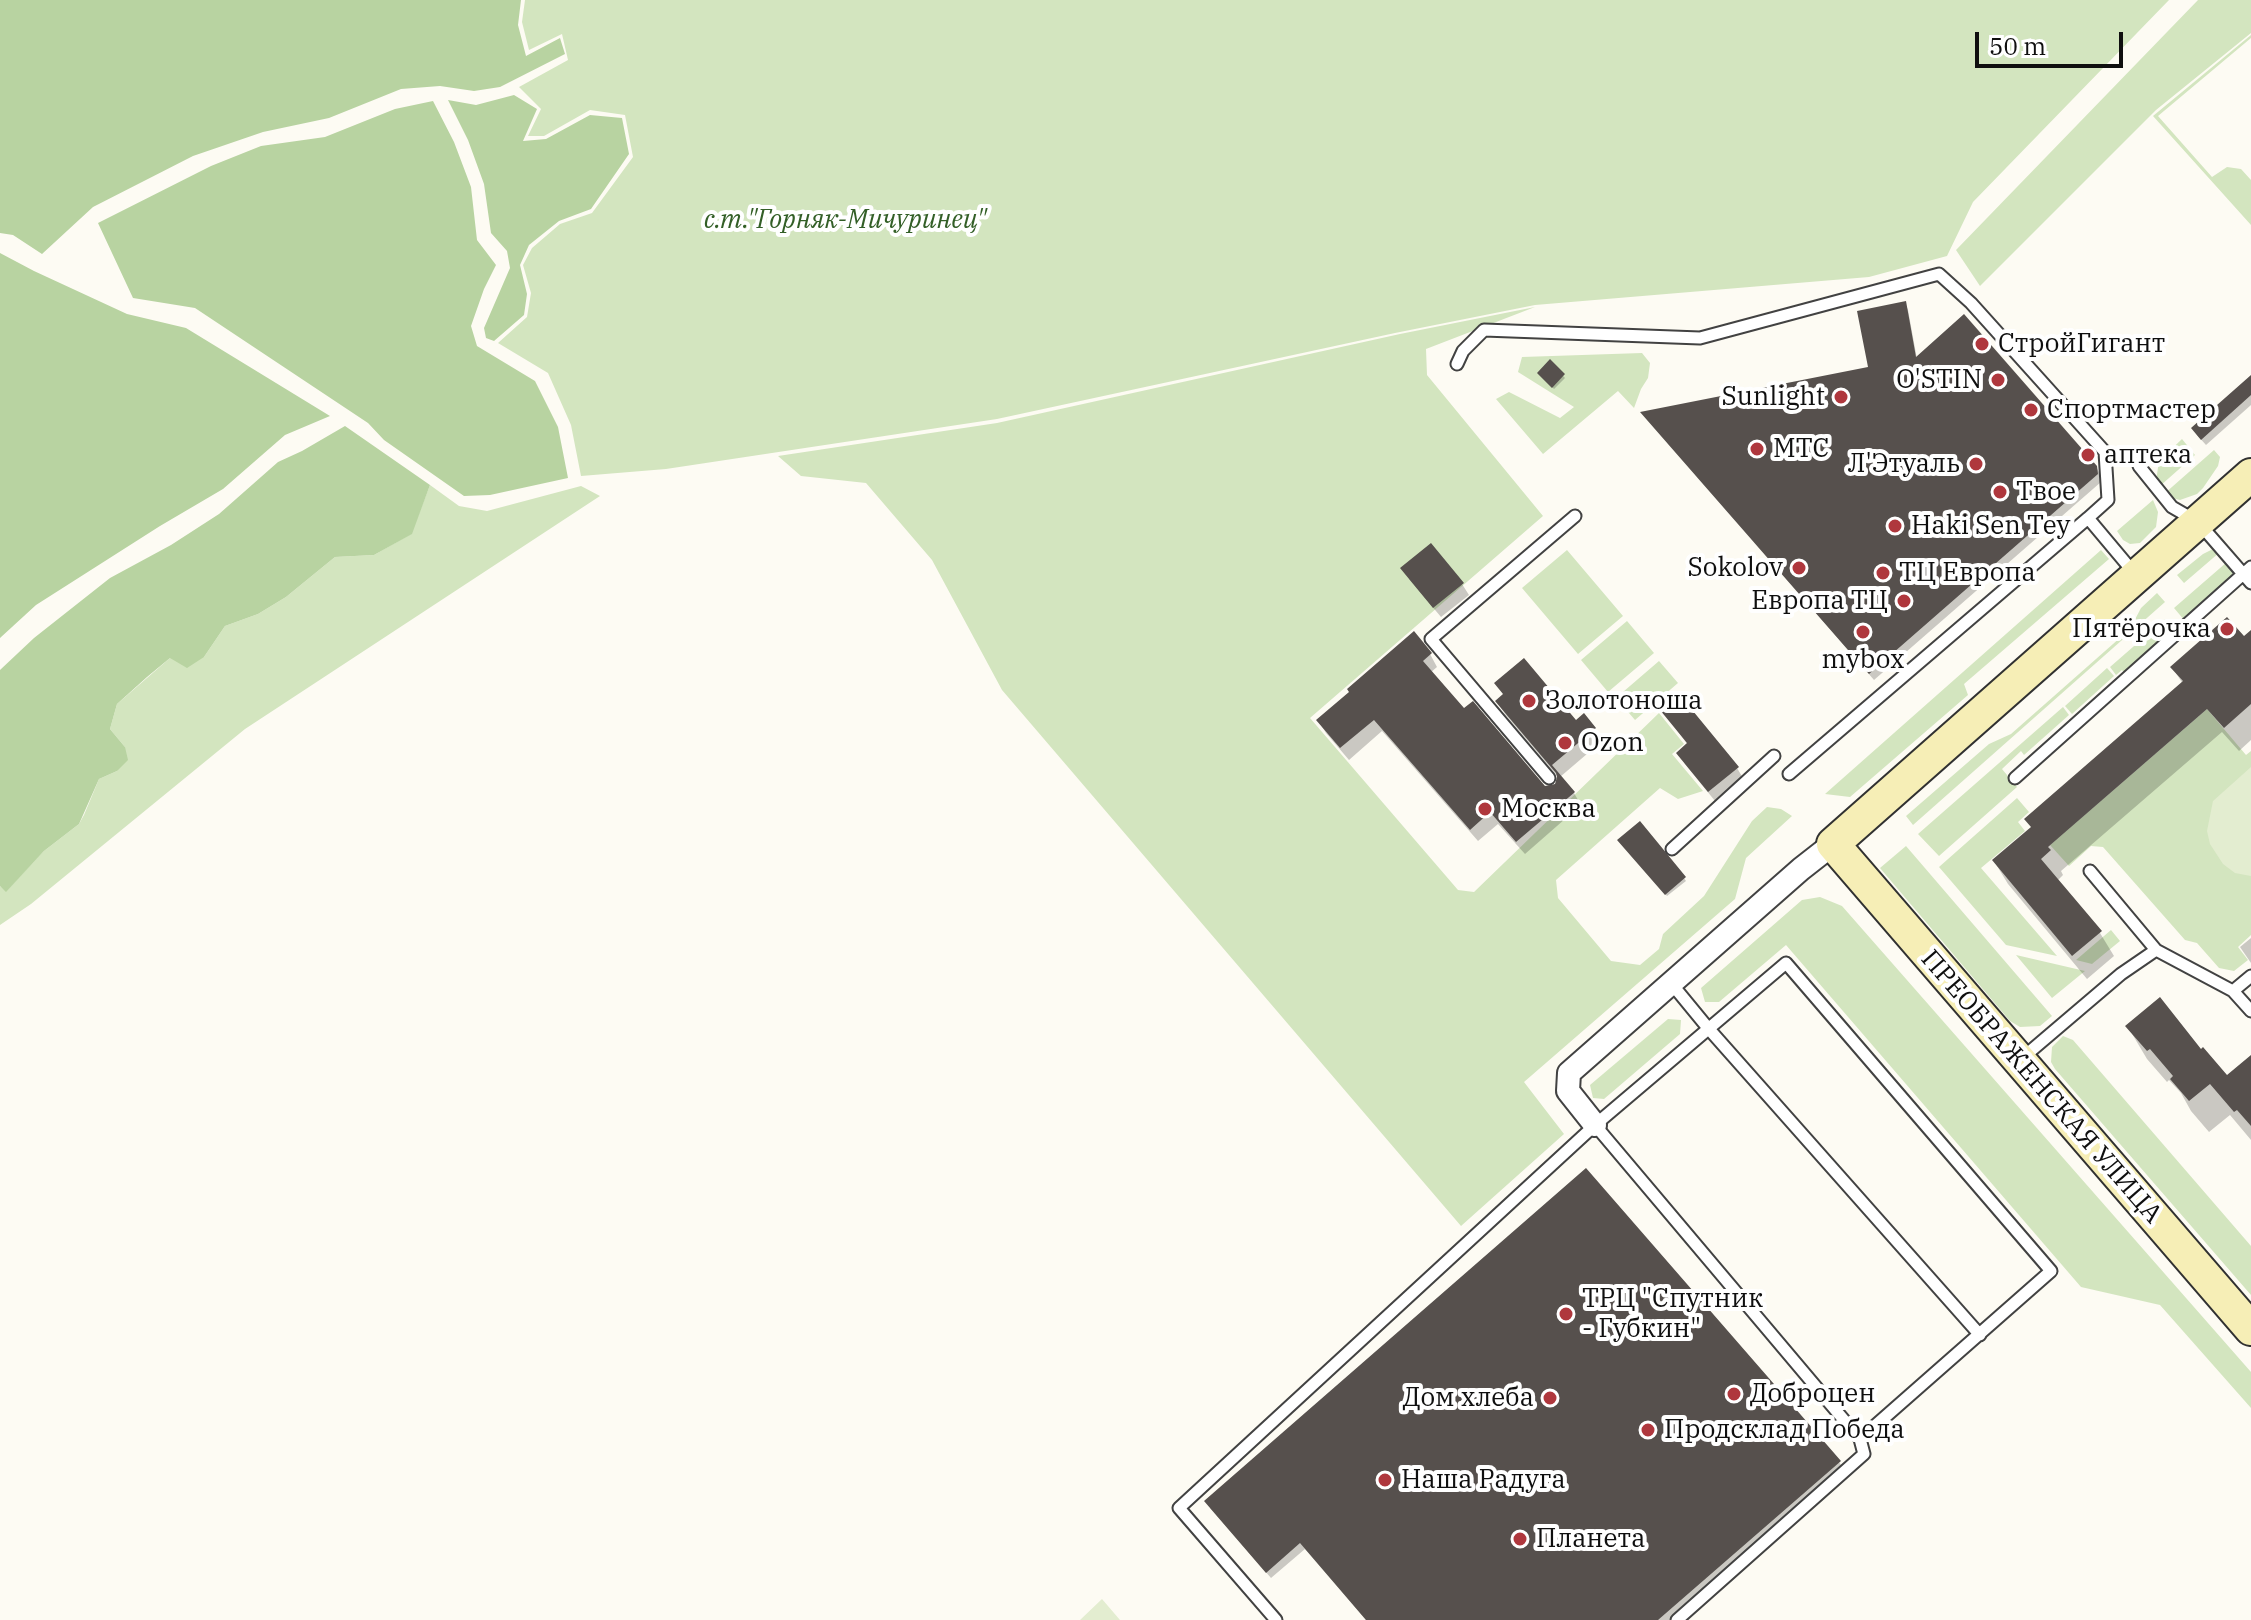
<!DOCTYPE html>
<html>
<head>
<meta charset="utf-8">
<style>
  body { margin:0 }
  #map { position:relative; width:2251px; height:1620px; overflow:hidden; background:#fdfbf3; font-family:"IBM Plex Serif",serif }
  canvas { display:block }
  .scale { position:absolute; left:1975px; top:32px; width:148px; height:36px; box-sizing:border-box; border:4px solid #0f0f0f; border-top:0; padding-left:10px; font-size:24px; line-height:28px; white-space:nowrap; color:#0f0f0f; -webkit-text-stroke:6px #fff; paint-order:stroke }
</style>
</head>
<body>
<div id="map">
<canvas width="2251" height="1620"></canvas>
<div class="scale">50 m</div>
</div>
<script>
const ctx = document.querySelector('canvas').getContext('2d');
ctx.lineJoin = 'round';
function fill(path, color) { ctx.fillStyle = color; ctx.fill(path, 'evenodd'); }
const shape = rows => new Path2D(rows.map(r => 'M' + r).join(''));
function strokePath(path, color, width, dash) { ctx.strokeStyle = color; ctx.lineWidth = width; ctx.lineCap = dash ? 'butt' : 'round'; ctx.setLineDash(dash || []); ctx.stroke(path); }
function drawText(font, color, halo, rows, align = 'center') {
  ctx.font = font + ' "IBM Plex Serif",serif'; ctx.lineWidth = 8; ctx.setLineDash([]); ctx.textBaseline = 'middle'; ctx.strokeStyle = halo; ctx.fillStyle = color; for (const [text, x, y, turn = 0] of rows) {
    ctx.save(); ctx.translate(x, y); ctx.rotate((+turn || 0) * Math.PI / 180); ctx.textAlign = isNaN(turn) ? turn : align; if (halo) ctx.strokeText(text, 0, 0); ctx.fillText(text, 0, 0); ctx.restore();
  }
}
fill(shape([
  [525,0,2169,0,1973,202,1947,256,1869,277,1535,305,1395,333,997,419,666,469,581,476,571,425,548,373,498,343,527,317,531,293,523,265,532,248,560,224,592,213,633,157,625,115,590,110,544,136,528,136,541,109,519,87,568,60,562,34,529,50,522,22],
  [2198,0,2251,0,2251,33,2156,110,1980,286,1956,250],
  [2251,35,2251,38,2158,116,2212,177,2227,167,2241,169,2251,180,2251,225,2153,116],
  [1535,307,1426,349,1427,375,1543,516,1310,718,1458,890,1474,892,1659,713,1684,744,1672,754,1703,791,1678,799,1660,788,1556,880,1558,898,1611,961,1640,965,1659,949,1663,934,1704,896,1752,821,1767,807,1781,809,1792,816,1746,858,1735,899,1524,1082,1564,1134,1461,1226,1002,690,932,560,866,483,801,476,778,456,997,423,1400,334],
  [1642,353,1650,363,1648,378,1641,389,1634,408,1618,391,1543,454,1496,399,1509,392,1560,418,1574,407,1518,372,1522,357],
  [2182,439,2195,455,2160,486,2156,481,2159,461],
  [2214,450,2220,457,2218,466,2203,488,2197,494,2180,500,2168,497,2164,494],
  [430,485,459,506,487,511,581,486,600,496,245,729,31,904,0,925,0,886,6,891,44,851,79,824,84,815,99,779,117,771,125,747,110,729,117,704,170,658,204,657,225,626,258,614,286,597,335,557,374,555,411,534],
  [2153,500,2158,512,2156,527,2140,543,2130,544,2123,540,2117,531],
  [2215,548,2220,552,2184,583,2177,575,2203,554],
  [1567,550,1623,616,1578,654,1522,588],
  [2101,550,2109,559,1964,684,1968,695,1850,797,1825,794],
  [2227,562,2233,573,2230,581,2185,621,2174,608],
  [2157,593,2165,602,1913,825,1906,816,1989,744,2011,734,2130,629,2141,608],
  [2165,619,2175,630,2125,674,2122,670,2116,675,2110,667],
  [1627,621,1654,653,1608,692,1581,660],
  [1659,661,1678,683,1635,720,1616,698],
  [2107,668,2114,676,2072,714,2065,706],
  [2063,707,2069,715,2024,755,2021,751,2002,769,2017,787,1939,856,1918,834],
  [2207,709,2246,755,2251,751,2251,935,2238,947,2248,960,2234,971,2219,968,2197,943,2185,940,2103,847,2091,846,2069,866,2050,845],
  [2017,798,2029,812,2018,822,2025,831,1981,868,2057,956,2006,945,1939,867],
  [1906,846,2052,1016,2040,1026,2020,1027,2010,1021,1880,868],
  [1820,897,1842,906,2251,1372,2251,1408,2160,1305,2081,1287,1786,945,1719,1002,1705,1002,1701,988,1802,900],
  [2111,930,2120,941,2092,964,2076,960],
  [2016,955,2085,971,2052,998],
  [1668,1019,1681,1020,1680,1034,1604,1099,1593,1098,1590,1085],
  [2063,1036,2073,1040,2251,1246,2251,1295,2055,1069,2051,1062,2052,1047]
]), '#d3e5bf');
fill(shape([
  [0,0,521,0,518,25,526,56,560,38,565,54,500,87,474,91,440,86,401,89,329,118,263,132,193,156,93,207,42,254,13,235,0,233],
  [514,95,537,109,523,141,546,139,590,115,622,118,629,154,591,209,559,221,529,245,520,265,527,294,524,315,494,341,486,338,484,328,510,268,507,251,491,233,484,184,468,140,448,100,476,105],
  [433,101,454,142,471,187,477,240,496,265,484,289,471,326,477,346,535,381,558,427,568,478,490,495,464,496,384,440,368,423,195,308,133,298,98,223,211,166,261,146,325,137,395,109],
  [0,253,34,271,127,314,186,328,330,416,285,435,223,489,160,526,36,605,0,638],
  [345,426,430,485,412,534,374,555,335,557,286,597,258,614,225,626,204,657,187,668,170,658,147,677,117,704,110,729,125,747,128,760,117,771,99,779,79,824,44,851,6,892,0,886,0,670,34,638,110,578,171,545,219,514,278,462,302,451]
]), '#b8d3a1');
fill(shape([
  [2251,767,2251,876,2235,873,2223,864,2210,844,2207,831,2213,801],
  [1102,1599,1120,1620,1080,1620]
]), '#e3edd0');
fill(shape([
  [1905,303,1908,310,1917,359,2096,467,2100,474,2101,482,1874,680,1643,413,1870,368],
  [1550,362,1565,378,1554,389,1541,375],
  [2251,378,2251,405,2206,445,2197,435],
  [1409,579,1462,584,1469,595,1441,617],
  [2251,637,2251,740,2239,751,2222,732,2061,871,2063,875,2057,881,2100,933,2114,956,2087,979,2008,884,1994,861,2032,829,2183,684,2172,667],
  [1430,654,1437,667,1430,673,1464,711,1541,785,1552,788,1559,781,1559,778,1505,714,1497,701,1594,729,1601,742,1560,777,1574,793,1581,805,1525,854,1498,824,1478,841,1382,731,1349,760,1326,733,1318,720],
  [1662,710,1737,768,1743,778,1715,801,1685,764,1679,753,1688,745],
  [1621,843,1684,878,1686,881,1667,896],
  [2251,938,2251,963,2240,947],
  [2128,1027,2201,1052,2227,1078,2251,1065,2251,1140,2230,1115,2209,1132,2191,1111,2181,1093,2169,1080,2167,1082,2147,1059],
  [1839,1462,1843,1468,1669,1620,1366,1620,1305,1549,1271,1578,1210,1508]
]), '#0003');
fill(shape([
  [1906,301,1916,357,1964,314,2097,466,2098,474,1869,674,1640,412,1868,367,1857,311],
  [1550,359,1565,374,1552,388,1537,373],
  [2251,375,2251,395,2201,440,2191,428],
  [1431,543,1464,583,1433,608,1400,568],
  [2227,617,2244,636,2251,630,2251,704,2224,728,2207,709,2048,847,2051,850,2041,859,2102,931,2072,956,1992,860,2031,827,2024,819,2183,681,2170,667],
  [1414,631,1432,653,1423,661,1464,708,1473,701,1545,786,1555,784,1557,777,1556,773,1495,701,1503,694,1494,683,1524,658,1576,720,1584,713,1596,728,1552,765,1575,792,1516,842,1490,812,1470,830,1374,720,1340,748,1316,720,1349,692,1347,689],
  [1679,694,1739,767,1708,792,1676,753,1687,743,1660,710],
  [1640,821,1686,877,1665,895,1617,840],
  [2160,997,2201,1049,2203,1047,2227,1075,2251,1055,2251,1126,2237,1110,2234,1112,2210,1084,2189,1101,2170,1079,2173,1076,2150,1049,2147,1051,2125,1026],
  [1586,1168,1841,1461,1658,1620,1366,1620,1300,1543,1266,1573,1204,1501]
]), '#56504d');
const lane = shape([
  [1457,364,1463,351,1484,330,1700,338,1939,274,1971,303,2105,452,2108,500,2088,518],
  [2139,466,2172,507,2198,522,2251,583],
  [1789,774,2088,518,2135,574],
  [1549,778,1431,639,1575,516],
  [2015,778,2251,567],
  [1672,849,1774,756],
  [2090,871,2156,950,2233,991,2251,976],
  [1671,983,1708,1028,1980,1335],
  [2233,991,2251,1011],
  [2020,1060,2121,974,2156,950],
  [1595,1125,1860,1439],
  [1276,1620,1179,1508,1595,1125,1786,963,2051,1271,1860,1439,1864,1454,1677,1620]
]);
const street = shape([
  [1595,1125,1568,1091,1569,1073,1801,869,1833,844]
]);
const secondary = shape([
  [2251,475,1833,844,2251,1329]
]);
strokePath(lane, '#424242', 15);
strokePath(street, '#424242', 26);
strokePath(secondary, '#313131', 36);
strokePath(lane, '#fff', 11);
strokePath(street, '#fff', 22);
strokePath(secondary, '#f6eeb6', 32);
for (const [x, y, r, color] of [
  [1982,344,8,"#af373d"],
  [1998,380,8,"#af373d"],
  [1841,397,8,"#af373d"],
  [2031,410,8,"#af373d"],
  [1757,449,8,"#af373d"],
  [2088,455,8,"#af373d"],
  [1976,464,8,"#af373d"],
  [2000,492,8,"#af373d"],
  [1895,526,8,"#af373d"],
  [1799,568,8,"#af373d"],
  [1883,573,8,"#af373d"],
  [1904,601,8,"#af373d"],
  [2227,629,8,"#af373d"],
  [1863,632,8,"#af373d"],
  [1529,701,8,"#af373d"],
  [1565,743,8,"#af373d"],
  [1485,809,8,"#af373d"],
  [1566,1314,8,"#af373d"],
  [1734,1394,8,"#af373d"],
  [1550,1398,8,"#af373d"],
  [1648,1430,8,"#af373d"],
  [1385,1480,8,"#af373d"],
  [1520,1539,8,"#af373d"]
]) { const dot = new Path2D(); dot.arc(x, y, r, 0, 2 * Math.PI); ctx.fillStyle = color; ctx.fill(dot); strokePath(dot, '#fff', 3); }
drawText('italic 26px', '#335f27', '#fff', [
  ["с.т.\"Горняк-Мичуринец\"",845,220]
]);
drawText('26px', '#0f0f0f', '#fff', [
  ["СтройГигант",1998,344],
  ["O'STIN",1982,380,"right"],
  ["Sunlight",1825,397,"right"],
  ["Спортмастер",2047,410],
  ["МТС",1773,449],
  ["аптека",2104,455],
  ["Л'Этуаль",1960,464,"right"],
  ["Твое",2016,492],
  ["Haki Sen Tey",1911,526],
  ["Sokolov",1783,568,"right"],
  ["ТЦ Европа",1899,573],
  ["Европа ТЦ",1888,601,"right"],
  ["Пятёрочка",2211,629,"right"],
  ["mybox",1863,660,"center"],
  ["Золотоноша",1545,701],
  ["Ozon",1581,743],
  ["Москва",1501,809],
  ["ТРЦ \"Спутник",1582,1299],
  ["- Губкин\"",1582,1329],
  ["Доброцен",1750,1394],
  ["Дом хлеба",1534,1398,"right"],
  ["Продсклад Победа",1664,1430],
  ["Наша Радуга",1401,1480],
  ["Планета",1536,1539]
], 'left');
drawText('26px', '#0f0f0f', '#fff', [
  ["ПРЕОБРАЖЕНСКАЯ УЛИЦА",2041,1087,49]
]);
</script>
</body>
</html>
